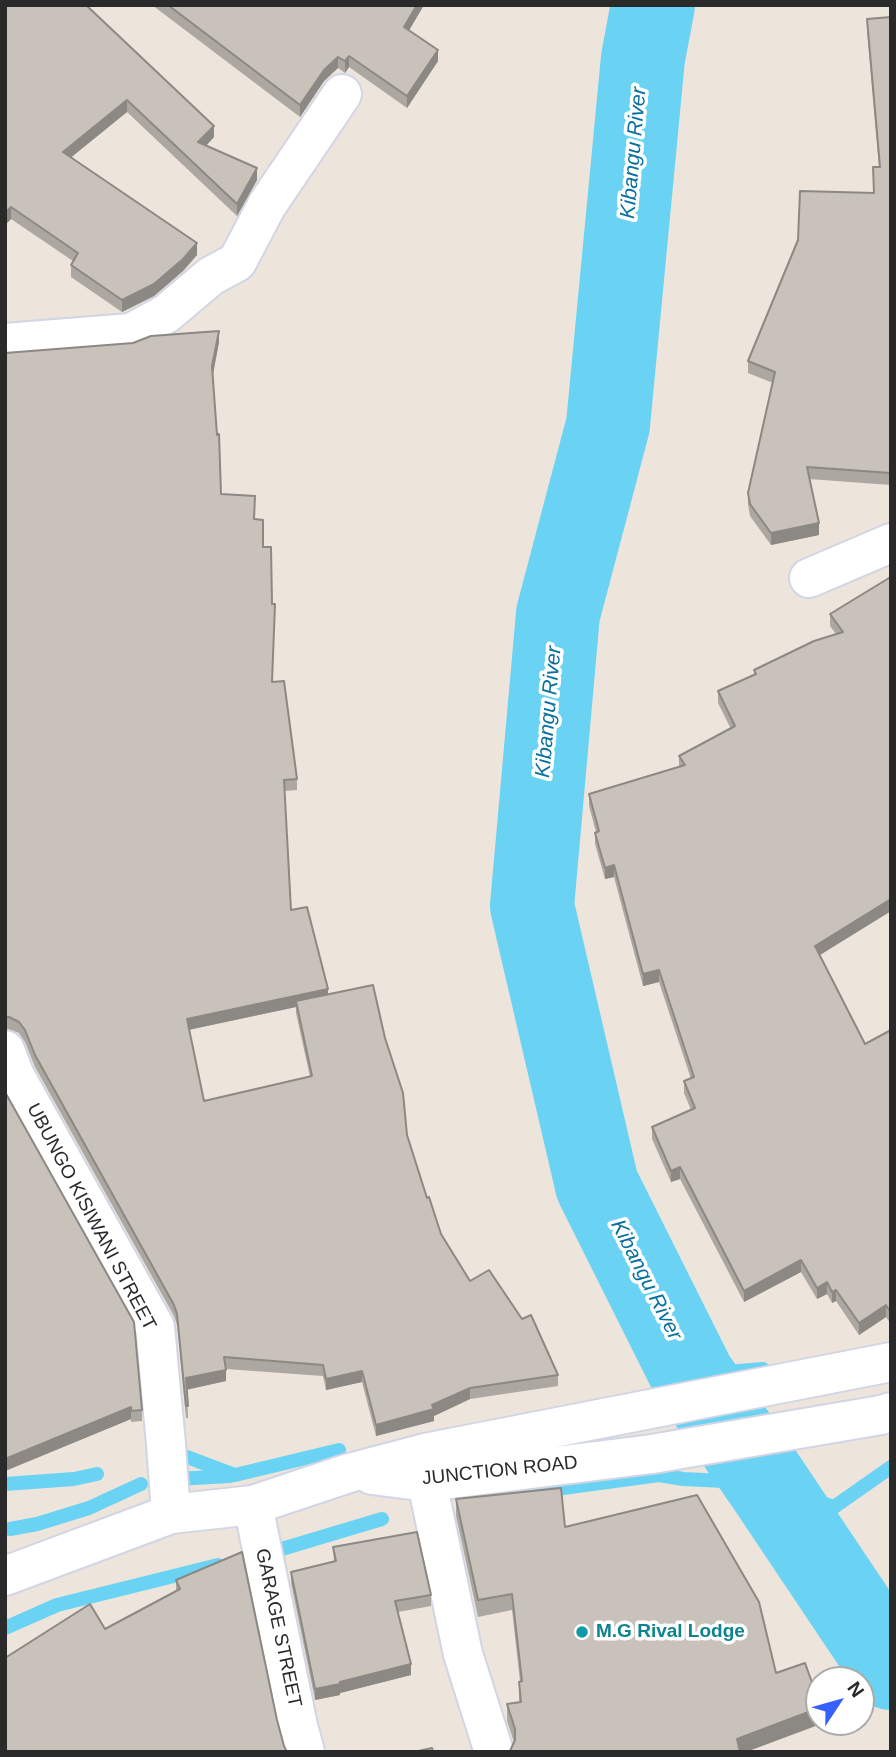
<!DOCTYPE html>
<html>
<head>
<meta charset="utf-8">
<style>
  body { margin:0 }
  #map { position:relative; width:896px; height:1757px; overflow:hidden; background:#ede5db; font-family:Helvetica,sans-serif }
  canvas { display:block }
  .frame { position:absolute; inset:0; border:7px solid #2a2a2a; pointer-events:none }
  .north { position:absolute; left:805px; top:1666px; width:70px; height:70px; box-sizing:border-box; background:#fff; border:2px solid #aaa; border-radius:50%; rotate:54deg; font-size:19px; font-weight:700; line-height:28px; text-align:center; color:#2a2a2a }
  .north::after { content:''; display:block; margin:auto; width:24px; height:32px; background:#3661ff; clip-path:polygon(50% 0,100% 100%,50% 72%,0 100%) }
</style>
</head>
<body>
<div id="map">
<canvas width="896" height="1757"></canvas>
<div class="frame"></div>
<div class="north">N</div>
</div>
<script>
const ctx = document.querySelector('canvas').getContext('2d');
ctx.lineJoin = 'round';
const shape = rows => new Path2D(rows.map(r => 'M' + r).join(''));
function strokePath(path, color, width, dash) { ctx.strokeStyle = color; ctx.lineWidth = width; ctx.lineCap = dash ? 'butt' : 'round'; ctx.setLineDash(dash || []); ctx.stroke(path); }
function fill(path, color) { ctx.fillStyle = color; ctx.fill(path, 'evenodd'); }
function drawText(font, color, halo, rows, align = 'center') {
  ctx.font = font + ' Helvetica,sans-serif'; ctx.lineWidth = 7; ctx.setLineDash([]); ctx.textBaseline = 'middle'; ctx.strokeStyle = halo; ctx.fillStyle = color; for (const [text, x, y, turn = 0] of rows) {
    ctx.save(); ctx.translate(x, y); ctx.rotate((+turn || 0) * Math.PI / 180); ctx.textAlign = isNaN(turn) ? turn : align; if (halo) ctx.strokeText(text, 0, 0); ctx.fillText(text, 0, 0); ctx.restore();
  }
}
strokePath(shape([
  [693,1377,715,1373,763,1369],
  [179,1454,235,1475,339,1450],
  [176,1479,230,1476],
  [5,1484,74,1479,97,1474],
  [526,1493,659,1475,683,1479,767,1483,834,1507,891,1467],
  [10,1529,37,1524,89,1508,141,1484],
  [265,1554,382,1519],
  [5,1628,57,1605,218,1565]
]), '#6ad3f4', 14);
strokePath(shape([
  [653,5,643,58,608,425,558,614,532,906,597,1185,693,1377,767,1483,891,1668]
]), '#6ad3f4', 84);
const minor = shape([
  [5,343,131,333,166,314,211,276,237,262,267,205,342,94],
  [809,578,891,543],
  [5,1050,15,1076,155,1327,166,1444,171,1514],
  [427,1482,463,1654,494,1752],
  [253,1505,298,1726,305,1752]
]);
const secondary = shape([
  [372,1475,427,1482,652,1454,881,1415,891,1412],
  [5,1576,171,1514,253,1505,349,1473,425,1453,891,1362]
]);
strokePath(minor, '#d1d5e4', 42);
strokePath(secondary, '#d1d5e4', 42);
strokePath(minor, '#fff', 38);
strokePath(secondary, '#fff', 38);
fill(shape([
  [5,5,214,137,206,146,257,180,237,216,127,112,71,157,197,255,183,271,154,296,122,312,71,277,71,265,73,261,11,219,6,224,5,223],
  [152,5,424,5,409,30,438,61,407,108,349,67,345,73,338,68,324,81,300,117],
  [891,17,891,485,809,479,819,535,771,545,750,516,748,504,748,493,773,383,748,373,748,361,874,193,879,167,867,31,867,19],
  [219,342,213,375,221,494,254,519,263,547,272,682,297,779,297,790,284,791,291,910,328,994,407,1135,427,1198,441,1234,470,1281,558,1375,558,1386,470,1399,434,1416,434,1421,376,1436,362,1382,326,1390,323,1376,226,1369,226,1381,187,1389,188,1418,186,1418,177,1325,174,1316,35,1067,25,1042,19,1033,9,1029,5,1029,5,353],
  [296,1007,296,1013,310,1077,204,1101,189,1030],
  [891,579,891,911,820,955,865,1044,891,1030,891,1324,886,1317,859,1335,836,1301,832,1303,827,1294,817,1299,801,1272,744,1302,680,1179,671,1182,652,1139,652,1127,691,1110,684,1093,684,1081,691,1079,659,982,643,986,614,877,605,879,595,844,595,833,596,832,589,806,589,794,679,767,679,756,731,729,718,703,718,691,754,675,754,670,836,634,830,626,830,614],
  [5,1092,142,1410,142,1421,131,1422,131,1419,5,1471],
  [456,1499,565,1527,776,1673,821,1722,821,1724,510,1751,514,1742,507,1721,507,1704,519,1702,519,1682,520,1681,512,1610,478,1617,456,1516],
  [333,1547,431,1595,431,1606,398,1612,411,1675,340,1693,340,1695,315,1700,291,1583,291,1572,334,1561],
  [176,1580,277,1720,284,1746,105,1629,176,1591]
]), '#aca7a1');
fill(shape([
  [417,5,424,5,404,39,404,27],
  [438,50,438,61,407,108,407,96],
  [349,56,349,67,345,73,345,61],
  [338,57,338,68,324,81,300,117,300,105,324,70],
  [127,100,127,112,63,164,63,152],
  [214,126,214,137,198,154,198,142],
  [257,168,257,180,237,216,237,204],
  [11,207,11,219,6,224,6,212],
  [197,243,197,255,183,271,154,296,122,312,122,300],
  [219,331,219,342,212,378,212,366],
  [819,523,819,535,771,545,771,533],
  [614,865,614,877,605,879,605,868],
  [891,899,891,911,815,958,815,946],
  [659,970,659,982,643,986,643,974],
  [328,989,328,1000,296,1001,296,1007,187,1030,187,1019],
  [680,1167,680,1179,671,1182,671,1171],
  [801,1260,801,1272,744,1302,744,1291],
  [827,1282,827,1294,817,1299,817,1288],
  [836,1290,836,1301,832,1303,832,1292],
  [886,1305,886,1317,859,1335,859,1323],
  [226,1370,226,1381,186,1390,186,1378],
  [362,1371,362,1382,326,1390,326,1379],
  [470,1388,470,1399,434,1416,434,1421,376,1436,376,1425,432,1405],
  [131,1407,131,1419,5,1471,5,1459],
  [411,1664,411,1675,340,1693,340,1695,315,1700,315,1689],
  [819,1708,819,1722,821,1722,821,1724,746,1752,737,1752,737,1739]
]), '#8c8883');
const building = shape([
  [5,5,86,5,214,126,198,142,257,168,237,204,127,100,63,152,197,243,183,259,154,284,122,300,71,265,78,253,11,207,6,212,5,211,5,5],
  [168,5,417,5,404,27,438,50,407,96,349,56,345,61,338,57,324,70,300,105,168,5],
  [891,17,891,473,807,467,819,523,771,533,750,504,748,493,775,372,748,361,798,240,800,191,874,193,873,167,880,167,867,19,891,17],
  [219,331,212,366,217,435,219,434,221,494,255,496,254,519,263,520,263,547,271,547,272,604,275,604,272,682,284,681,297,779,284,780,291,910,307,907,328,989,187,1019,204,1101,312,1076,296,1001,373,985,385,1038,403,1093,407,1135,427,1198,429,1197,441,1234,470,1281,489,1270,522,1319,531,1315,558,1375,470,1388,432,1405,434,1409,376,1425,362,1371,326,1379,323,1365,224,1357,226,1370,186,1378,188,1406,186,1406,177,1314,174,1305,35,1055,25,1030,19,1022,9,1017,5,1017,5,353,133,343,151,336,219,331],
  [889,578,891,579,891,899,815,946,865,1044,891,1030,891,1313,886,1305,859,1323,836,1290,832,1292,827,1282,817,1288,801,1260,744,1291,680,1167,671,1171,652,1127,695,1108,684,1081,694,1077,659,970,643,974,614,865,605,868,595,833,599,831,589,794,685,765,679,756,735,726,718,691,756,674,754,670,814,641,843,632,830,614,889,578],
  [5,1092,134,1322,142,1410,131,1411,131,1407,5,1459,5,1092],
  [561,1488,565,1527,697,1495,759,1602,776,1673,805,1663,819,1702,819,1708,737,1739,740,1752,508,1752,510,1751,515,1740,515,1729,507,1704,521,1702,519,1682,522,1681,512,1594,478,1600,456,1499,561,1488],
  [417,1532,431,1595,395,1601,411,1664,340,1682,340,1684,315,1689,291,1572,336,1561,333,1547,417,1532],
  [242,1552,277,1720,284,1746,287,1752,143,1752,143,1751,140,1752,5,1752,5,1658,90,1604,105,1629,180,1589,176,1580,242,1552],
  [432,1748,433,1752,414,1752,432,1748]
]);
fill(building, '#c8c2bb');
strokePath(building, '#8c8883', 2);
for (const [x, y, r, color] of [
  [582,1632,7,"#0f9aa8"]
]) { const dot = new Path2D(); dot.arc(x, y, r, 0, 2 * Math.PI); ctx.fillStyle = color; ctx.fill(dot); strokePath(dot, '#fff', 2.5); }
drawText('19px', '#2a2a2a', '#fff', [
  ["UBUNGO KISIWANI STREET",91,1217,62],
  ["JUNCTION ROAD",500,1471,-6],
  ["GARAGE STREET",278,1628,78]
]);
drawText('bold 19px', '#0d838f', '#fff', [
  ["M.G Rival Lodge",596,1632]
], 'left');
drawText('italic 21px', '#0870a1', '#fff', [
  ["Kibangu River",634,153,-85],
  ["Kibangu River",549,712,-85],
  ["Kibangu River",646,1280,63]
]);
</script>
</body>
</html>
